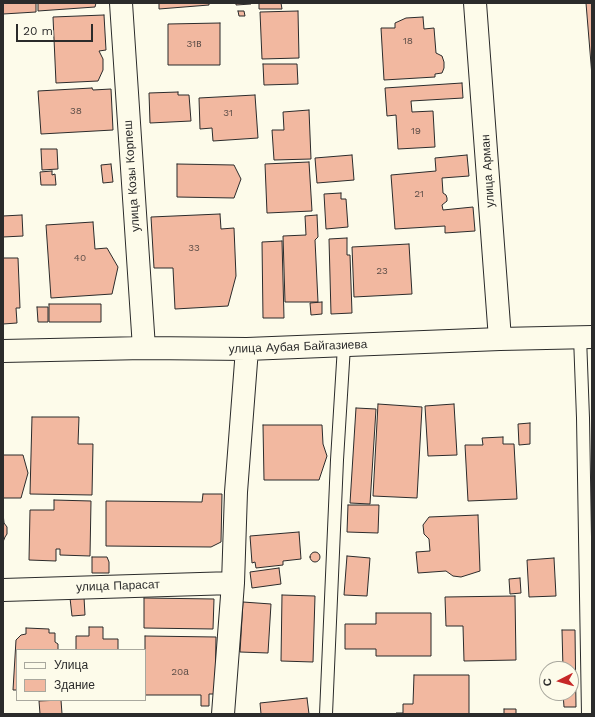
<!DOCTYPE html>
<html>
<head>
<meta charset="utf-8">
<style>
  body { margin:0 }
  #map { position:relative; width:595px; height:717px; overflow:hidden; background:#fdfbea; font-family:"Work Sans",sans-serif }
  canvas { display:block }
  .frame { position:absolute; inset:0; border:4px solid #2b2b2b; pointer-events:none }
  .legend { position:absolute; left:16px; top:649px; width:130px; height:52px; box-sizing:border-box; background:#fdfbea; border:1px solid #a9a89e; margin:0; padding:5px 7px; list-style:none; font-size:12px; color:#2b2b2b }
  .legend li { display:flex; align-items:center; gap:8px; height:20px }
  .legend b { width:20px; border:1px solid #a9a89e }
  .north { position:absolute; left:539px; top:661px; width:40px; height:40px; box-sizing:border-box; background:#fdfbea; border:1px solid #a9a89e; border-radius:50%; rotate:264deg; font-size:11px; font-weight:700; line-height:16px; text-align:center; color:#2b2b2b }
  .north::after { content:''; display:block; margin:auto; width:14px; height:18px; background:#c62828; clip-path:polygon(50% 0,100% 100%,50% 72%,0 100%) }
  .scale { position:absolute; left:16px; top:24px; width:77px; height:18px; box-sizing:border-box; border:2px solid #2b2b2b; border-top:0; padding-left:5px; font-size:12px; line-height:14px; white-space:nowrap; color:#2b2b2b; -webkit-text-stroke:3px #fdfbea; paint-order:stroke }
</style>
</head>
<body>
<div id="map">
<canvas width="595" height="717"></canvas>
<div class="frame"></div>
<ul class="legend">
<li><b style="height:5px;background:#fdfbea"></b>Улица</li>
<li><b style="height:11px;background:#f2b8a0"></b>Здание</li>
</ul>
<div class="north">С</div>
<div class="scale">20 m</div>
</div>
<script>
const ctx = document.querySelector('canvas').getContext('2d');
ctx.lineJoin = 'round';
function fill(path, color) { ctx.fillStyle = color; ctx.fill(path, 'evenodd'); }
const shape = rows => new Path2D(rows.map(r => 'M' + r).join(''));
function strokePath(path, color, width, dash) { ctx.strokeStyle = color; ctx.lineWidth = width; ctx.lineCap = dash ? 'butt' : 'round'; ctx.setLineDash(dash || []); ctx.stroke(path); }
function drawText(font, color, halo, rows, align = 'center') {
  ctx.font = font + ' "Work Sans",sans-serif'; ctx.lineWidth = 3; ctx.setLineDash([]); ctx.textBaseline = 'middle'; ctx.strokeStyle = halo; ctx.fillStyle = color; for (const [text, x, y, turn = 0] of rows) {
    ctx.save(); ctx.translate(x, y); ctx.rotate((+turn || 0) * Math.PI / 180); ctx.textAlign = isNaN(turn) ? turn : align; if (halo) ctx.strokeText(text, 0, 0); ctx.fillText(text, 0, 0); ctx.restore();
  }
}
const building = shape([
  [3,3,36,3,36,12,3,14,3,3],
  [38,3,96,3,95,7,38,11,38,3],
  [159,3,209,3,209,5,159,9,159,3],
  [236,3,251,3,251,4,236,5,236,3],
  [259,3,281,3,282,9,259,9,259,3],
  [586,3,592,3,592,76,586,3],
  [238,11,244,11,245,16,239,16,238,11],
  [298,11,299,58,262,59,260,12,298,11],
  [104,15,106,50,99,51,103,59,103,70,98,81,56,83,53,17,104,15],
  [423,17,424,29,434,28,436,53,442,56,444,62,444,68,442,73,435,74,435,77,384,80,381,28,395,28,395,23,406,18,423,17],
  [220,23,220,65,168,65,168,24,220,23],
  [263,64,297,64,298,84,264,85,263,64],
  [462,83,463,98,411,101,412,112,433,111,435,147,398,149,396,115,387,116,385,88,462,83],
  [92,88,93,90,111,89,113,130,41,134,38,91,92,88],
  [178,92,178,95,189,95,191,121,150,123,149,93,178,92],
  [255,95,258,138,213,141,212,128,200,129,199,98,255,95],
  [309,110,311,159,274,160,272,130,284,130,283,112,309,110],
  [41,149,57,149,58,169,42,170,41,149],
  [352,155,354,180,317,183,315,158,352,155],
  [467,155,469,176,442,178,443,193,446,195,447,198,447,201,442,205,443,210,473,207,475,231,445,233,445,226,395,229,391,175,436,171,435,158,467,155],
  [309,162,312,211,267,213,265,164,309,162],
  [111,164,113,182,103,183,101,165,111,164],
  [177,164,234,165,241,179,234,198,177,197,177,164],
  [52,171,52,175,55,174,56,185,41,185,40,172,52,171],
  [341,193,341,199,346,199,348,227,326,229,324,194,341,193],
  [220,214,221,229,234,228,236,276,228,306,175,309,173,268,154,268,151,217,220,214],
  [22,215,23,236,3,237,3,216,22,215],
  [317,215,318,237,315,240,318,302,285,302,283,236,306,235,305,216,317,215],
  [93,222,95,249,107,248,118,267,112,294,51,298,46,225,93,222],
  [347,238,347,255,350,255,352,313,331,314,329,239,347,238],
  [282,241,284,318,263,318,262,242,282,241],
  [409,244,412,294,354,297,352,247,409,244],
  [3,258,18,258,20,308,16,308,17,323,3,324,3,258],
  [322,302,322,314,311,315,310,303,322,302],
  [49,304,101,304,101,322,49,322,49,304],
  [37,307,48,307,48,322,38,322,37,307],
  [378,404,422,407,417,498,373,496,378,404],
  [454,404,457,455,428,456,425,406,454,404],
  [356,408,376,409,370,504,350,503,356,408],
  [32,417,79,417,78,444,93,444,92,495,30,494,32,417],
  [530,423,530,444,519,445,518,424,530,423],
  [263,425,322,425,323,444,327,456,319,480,264,480,263,425],
  [503,437,503,444,514,444,517,499,468,501,465,445,483,445,482,438,503,437],
  [3,455,23,455,28,473,21,498,3,498,3,455],
  [203,494,222,494,221,542,211,547,106,546,106,501,202,502,203,494],
  [54,500,91,501,90,556,60,555,60,549,56,549,56,561,29,560,30,510,54,510,54,500],
  [348,505,379,505,378,533,347,532,348,505],
  [3,513,4,523,7,527,7,534,5,537,3,542,3,552,3,513],
  [478,515,480,571,461,577,453,576,446,571,418,573,416,552,430,551,429,539,424,534,423,525,429,517,478,515],
  [299,532,301,559,283,561,283,565,256,568,255,562,252,563,250,536,299,532],
  '310 557a5 5 0 1 1 10 0a5 5 0 1 1-10 0Z',
  [347,556,370,558,367,596,344,595,347,556],
  [92,557,107,557,109,562,109,573,92,573,92,557],
  [554,558,556,596,529,597,527,560,554,558],
  [279,568,281,584,252,588,250,572,279,568],
  [520,578,521,593,510,594,509,579,520,578],
  [282,595,315,596,313,662,281,661,282,595],
  [515,596,516,660,464,661,463,626,446,626,445,597,515,596],
  [84,597,85,615,72,616,70,598,84,597],
  [144,598,214,599,213,629,144,628,144,598],
  [243,602,271,604,268,653,240,652,243,602],
  [376,613,431,613,431,656,376,656,376,649,345,649,345,624,376,624,376,613],
  [89,627,103,627,103,639,118,639,118,650,76,650,76,636,89,636,89,627],
  [26,628,49,629,49,633,55,633,55,642,58,644,58,650,17,650,17,690,13,690,16,640,21,635,26,634,26,628],
  [562,630,575,630,576,707,564,707,563,693,571,693,571,669,563,669,562,630],
  [145,636,216,637,215,694,209,694,209,706,201,706,201,695,145,695,145,636],
  [414,675,469,675,469,714,396,714,396,713,403,713,403,704,413,704,414,675],
  [307,698,309,714,261,714,260,703,307,698],
  [61,700,62,714,40,714,39,701,61,700],
  [504,709,516,709,516,714,504,714,504,709]
]);
fill(building, '#f2b8a0');
strokePath(building, '#2b2b2b', 1);
const lane = shape([
  [580,337,583,418,588,714],
  [326,714,337,460,344,346]
]);
const street = shape([
  [121,3,144,348],
  [475,3,500,339],
  [3,351,144,348,247,349,500,339,592,337],
  [3,590,233,583],
  [223,714,233,583,236,492,247,349]
]);
strokePath(lane, '#2b2b2b', 14);
strokePath(street, '#2b2b2b', 24);
strokePath(lane, '#fdfbea', 12);
strokePath(street, '#fdfbea', 22);
drawText('10px', '#5d4e48', null, [
  ["18",408,41],
  ["31в",194,44],
  ["38",76,111],
  ["31",228,113],
  ["19",416,131],
  ["21",419,194],
  ["33",194,248],
  ["40",80,258],
  ["23",382,271],
  ["20а",180,672]
]);
drawText('12px', '#2b2b2b', '#fdfbea', [
  ["улица Арман",488,171,-94],
  ["улица Козы Корпеш",132,176,-94],
  ["улица Аубая Байгазиева",298,347,-2],
  ["улица Парасат",118,586,-2]
]);
</script>
</body>
</html>
